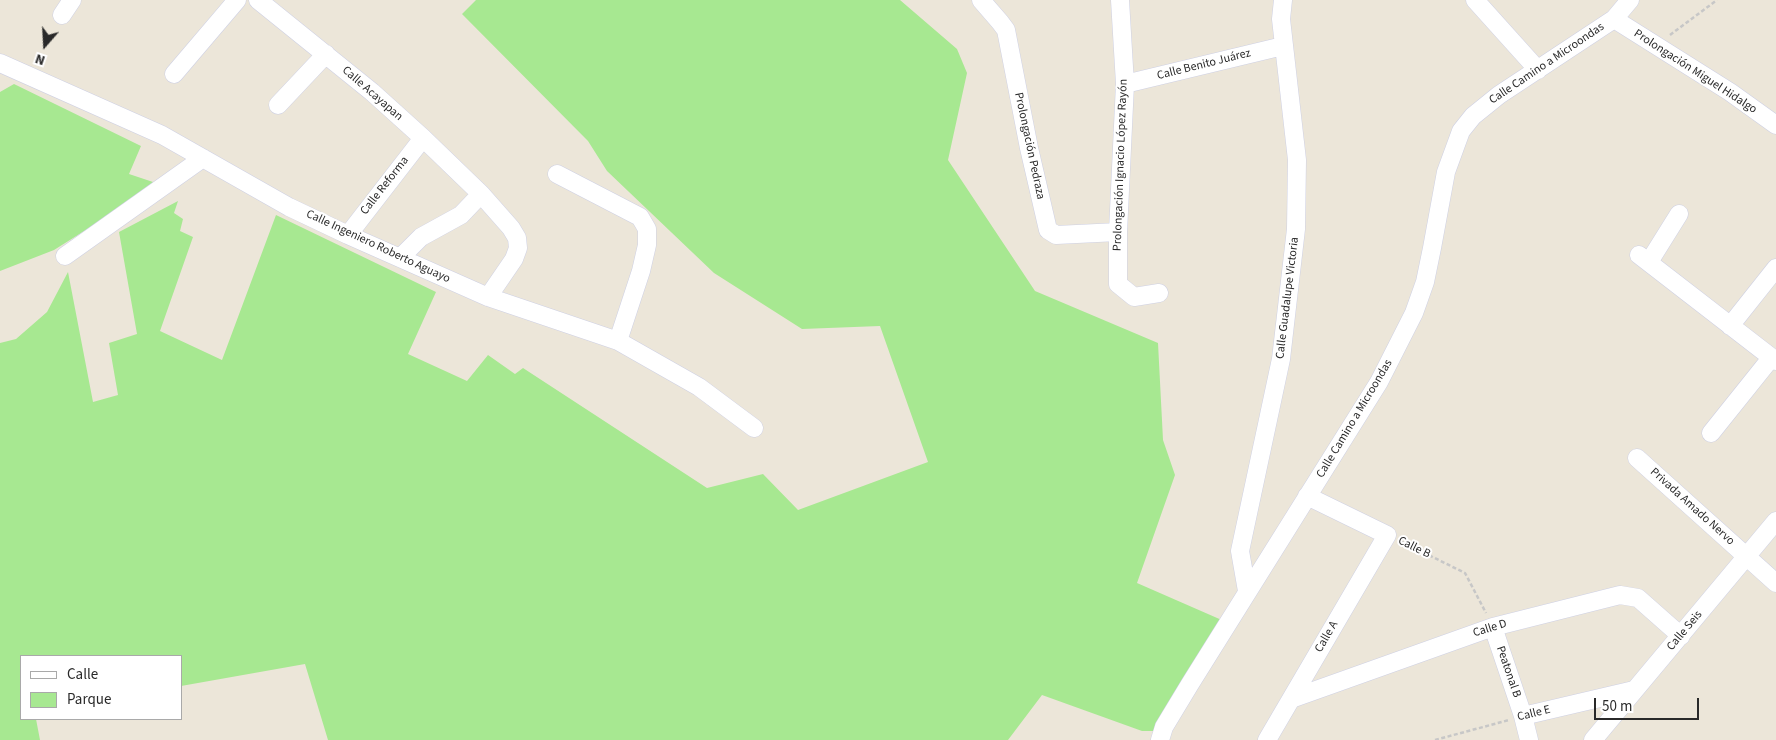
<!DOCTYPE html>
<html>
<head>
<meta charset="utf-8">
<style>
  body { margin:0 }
  #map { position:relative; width:1776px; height:740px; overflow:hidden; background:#ece6d9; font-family:"Source Sans 3",sans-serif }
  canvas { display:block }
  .legend { position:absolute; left:20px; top:655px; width:162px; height:65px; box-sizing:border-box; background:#fff; border:1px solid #a9a9a9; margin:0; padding:6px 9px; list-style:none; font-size:15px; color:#292929 }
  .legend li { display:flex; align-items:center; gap:10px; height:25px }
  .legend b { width:25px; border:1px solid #a9a9a9 }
  .north { position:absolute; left:20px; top:20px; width:50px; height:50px; -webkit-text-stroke:4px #fff; paint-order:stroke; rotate:199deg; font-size:14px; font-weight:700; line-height:20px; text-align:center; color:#292929 }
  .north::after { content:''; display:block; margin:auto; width:18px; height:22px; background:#292929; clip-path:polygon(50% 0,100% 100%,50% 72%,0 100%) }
  .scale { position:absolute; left:1594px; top:698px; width:105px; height:22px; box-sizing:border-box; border:2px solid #292929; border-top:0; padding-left:6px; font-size:15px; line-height:18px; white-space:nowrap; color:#292929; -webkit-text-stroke:4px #fff; paint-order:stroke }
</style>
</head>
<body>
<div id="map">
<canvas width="1776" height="740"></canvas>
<ul class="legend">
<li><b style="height:6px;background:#fff"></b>Calle</li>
<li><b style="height:14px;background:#a7e891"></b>Parque</li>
</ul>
<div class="north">N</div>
<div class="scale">50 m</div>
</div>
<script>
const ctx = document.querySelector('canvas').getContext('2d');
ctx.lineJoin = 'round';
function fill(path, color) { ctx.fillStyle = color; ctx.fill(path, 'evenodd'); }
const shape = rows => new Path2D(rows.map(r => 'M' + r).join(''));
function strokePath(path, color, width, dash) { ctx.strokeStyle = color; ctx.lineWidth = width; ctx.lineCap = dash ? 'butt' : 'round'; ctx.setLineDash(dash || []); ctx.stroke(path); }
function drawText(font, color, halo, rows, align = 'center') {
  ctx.font = font + ' "Source Sans 3",sans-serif'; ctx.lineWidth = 4; ctx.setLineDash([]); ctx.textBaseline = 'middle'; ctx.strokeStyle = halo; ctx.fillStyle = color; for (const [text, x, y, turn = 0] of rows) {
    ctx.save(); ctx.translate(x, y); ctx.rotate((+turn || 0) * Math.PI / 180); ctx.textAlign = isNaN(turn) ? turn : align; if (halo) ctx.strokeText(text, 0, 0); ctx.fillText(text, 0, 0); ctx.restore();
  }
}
fill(shape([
  [476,0,900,0,957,49,967,73,948,160,1035,291,1158,343,1163,440,1175,475,1137,583,1224,621,1155,731,1142,731,1042,695,1008,740,328,740,305,664,181,686,181,656,21,656,21,719,36,719,40,740,0,740,0,343,16,339,47,312,68,272,93,402,118,395,109,343,137,334,119,232,178,201,174,213,183,219,180,231,193,237,160,331,222,360,276,215,436,292,408,354,467,381,488,355,515,374,523,368,707,488,763,474,798,510,928,462,880,326,802,329,714,273,607,171,588,141,462,14],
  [14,84,141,146,129,174,159,184,54,250,0,271,0,92]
]), '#a7e891');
const minor = shape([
  [258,0,372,92,423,138,481,194,511,228,517,238,518,248,514,259,488,297],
  [981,0,1000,22,1006,30,1029,148,1048,230,1056,235,1118,232],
  [1120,0,1125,84,1118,232,1118,284,1134,297,1159,293],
  [1475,0,1538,70],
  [62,15,72,0],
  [1614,19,1730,92,1776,125],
  [0,63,162,135,289,207,348,235,488,297,618,341,699,387,754,428],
  [174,74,237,0],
  [1125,84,1283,46],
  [278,105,326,54],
  [557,174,640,217,647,229,647,245,641,271,618,341],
  [348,235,423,138],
  [1639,255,1776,361],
  [65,256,203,158],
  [400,258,421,237,461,215,481,194],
  [1649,262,1679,214],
  [1730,326,1776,268],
  [1711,433,1771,358],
  [1637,458,1776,583],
  [1247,591,1240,551,1281,359,1296,229,1297,160,1281,19,1283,0],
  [1493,627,1523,716,1529,740],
  [1291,699,1493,627,1620,595,1638,598,1681,636],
  [1523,716,1634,690],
  [1160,740,1164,727,1190,684,1379,382,1414,313,1425,282,1432,248,1446,172,1461,131,1473,116,1499,95,1614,19,1630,0],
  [1267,740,1387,535,1307,496],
  [1593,740,1776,521]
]);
strokePath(minor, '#ced0e3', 19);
strokePath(shape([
  [1670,35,1717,0],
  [1400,541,1465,573,1486,613],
  [1435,740,1509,720]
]), '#c7c7c7', 2.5, [4, 2.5]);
strokePath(minor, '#fff', 18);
drawText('12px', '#292929', '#fff', [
  ["Calle Camino a Microondas",1547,64,-34],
  ["Calle Benito Juárez",1204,65,-14],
  ["Prolongación Miguel Hidalgo",1695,72,33],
  ["Calle Acayapan",372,94,41],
  ["Prolongación Pedraza",1029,146,78],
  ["Prolongación Ignacio López Rayón",1121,165,-88],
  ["Calle Reforma",385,186,-52],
  ["Calle Ingeniero Roberto Aguayo",378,247,25],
  ["Calle Guadalupe Victoria",1288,298,-83],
  ["Calle Camino a Microondas",1355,419,-59],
  ["Privada Amado Nervo",1692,507,42],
  ["Calle B",1414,548,26],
  ["Calle D",1490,629,-17],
  ["Calle Seis",1685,631,-50],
  ["Calle A",1327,637,-60],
  ["Peatonal B",1508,672,71],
  ["Calle E",1534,714,-14]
]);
</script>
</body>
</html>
